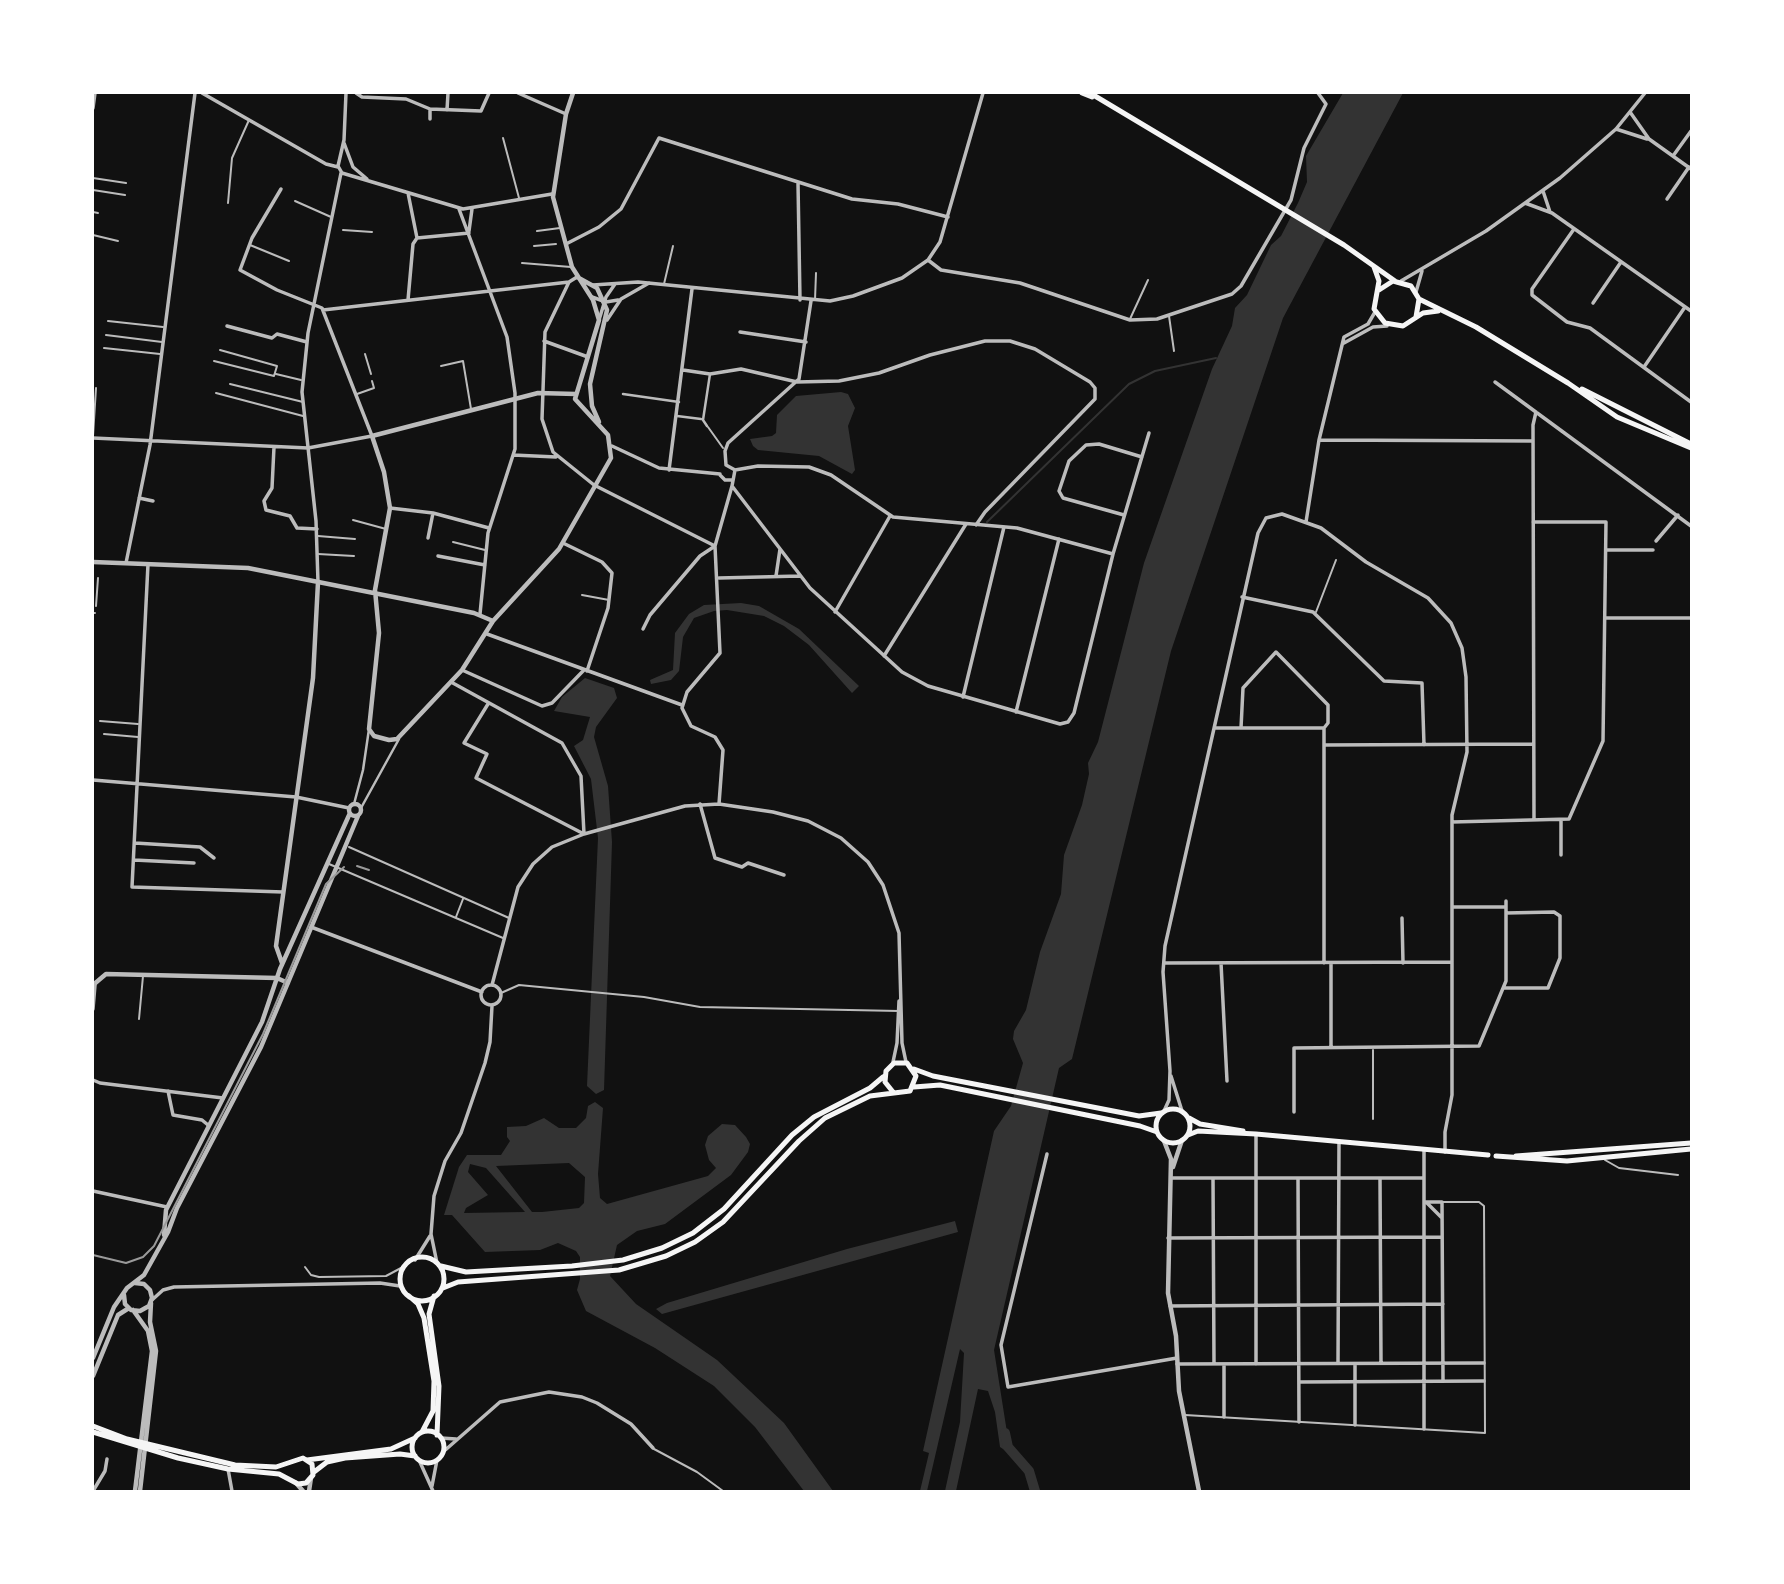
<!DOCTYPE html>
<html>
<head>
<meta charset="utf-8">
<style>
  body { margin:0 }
  #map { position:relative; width:1784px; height:1584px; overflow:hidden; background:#111; font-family:"Archivo Narrow",sans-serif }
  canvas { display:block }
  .frame { position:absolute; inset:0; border:94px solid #fff; pointer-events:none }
</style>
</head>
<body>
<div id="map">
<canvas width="1784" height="1584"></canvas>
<div class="frame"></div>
</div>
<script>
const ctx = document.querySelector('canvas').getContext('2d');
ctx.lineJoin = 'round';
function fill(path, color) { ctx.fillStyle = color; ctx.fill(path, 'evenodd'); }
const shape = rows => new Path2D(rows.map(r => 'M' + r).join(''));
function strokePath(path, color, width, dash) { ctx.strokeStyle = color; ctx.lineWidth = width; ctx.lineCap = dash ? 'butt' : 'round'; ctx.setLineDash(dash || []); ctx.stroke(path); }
fill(shape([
  [1343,93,1403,93,1283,318,1171,651,1072,1059,1059,1068,994,1350,1009,1445,1006,1451,1000,1447,995,1412,988,1391,978,1389,956,1491,945,1491,960,1422,964,1353,960,1349,927,1491,920,1491,929,1453,923,1451,994,1131,1011,1106,1023,1063,1013,1039,1014,1031,1026,1010,1040,952,1061,894,1064,855,1082,805,1089,774,1088,763,1098,742,1144,563,1212,369,1232,326,1235,308,1247,295,1271,245,1281,236,1298,203,1307,182,1306,156],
  [841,392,848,394,855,408,848,426,855,470,852,474,819,456,758,450,753,446,750,439,772,436,776,433,777,415,796,396],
  [741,603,759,606,799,629,859,686,852,693,809,645,784,626,764,616,727,610,714,611,694,618,683,637,679,671,671,680,651,684,650,680,673,670,675,633,689,614,704,605],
  [585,678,614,688,617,698,596,727,594,737,608,786,612,842,604,1090,596,1094,587,1086,598,838,591,779,574,746,583,740,590,717,554,711,562,697],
  [595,1102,603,1108,598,1174,600,1198,607,1204,708,1176,716,1168,709,1160,705,1145,708,1136,722,1124,735,1125,746,1137,750,1144,748,1152,731,1175,665,1224,637,1231,617,1245,610,1276,636,1304,717,1360,784,1423,833,1491,804,1491,755,1427,714,1386,655,1348,586,1311,577,1290,580,1279,580,1257,576,1251,558,1243,540,1250,485,1252,452,1215,444,1215,459,1167,467,1155,501,1155,510,1141,507,1137,507,1127,526,1126,544,1118,559,1128,576,1128,586,1118,588,1106],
  [569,1163,585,1177,584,1203,579,1208,542,1212,532,1212,496,1166],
  [470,1164,486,1168,525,1212,464,1213,466,1208,488,1195,468,1172],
  [955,1221,958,1232,662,1314,656,1309,667,1303,847,1249]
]), '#333');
strokePath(shape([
  [987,522,1129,384,1155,371,1216,358]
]), '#333', 2);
strokePath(shape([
  [1005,1433,1008,1447,1029,1471,1035,1491]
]), '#333', 10);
strokePath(shape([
  [503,138,519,198],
  [93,178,126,183],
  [93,190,125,195],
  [295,201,331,217],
  [228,203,232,158,249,120],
  [93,212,98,213],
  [343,230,372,232],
  [537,231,560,228],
  [93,235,118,241],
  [250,245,289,261],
  [534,246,556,244],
  [522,263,571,267],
  [664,284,673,246],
  [815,300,816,273],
  [1169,316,1174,351],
  [1130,319,1148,280],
  [108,321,163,327],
  [106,335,162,342],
  [104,348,160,354],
  [365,354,371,374],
  [214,361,274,376,277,366,220,350],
  [441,366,463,361,471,409],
  [276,374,301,380],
  [230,384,303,402],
  [216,393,303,416],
  [357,394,374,388,372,381],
  [708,427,723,448],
  [93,436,96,388],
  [353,520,386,529],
  [318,536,355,539],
  [453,542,485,550],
  [318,554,354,556],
  [582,595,609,600],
  [96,606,98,578],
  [1316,612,1336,560],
  [93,613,95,613],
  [100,721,138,724],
  [104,734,138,737],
  [349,847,509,918],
  [329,864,503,938],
  [456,917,463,899],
  [501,993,519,985,644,997,700,1007,899,1011],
  [139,1019,143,976],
  [1373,1050,1373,1119],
  [1605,1160,1619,1168,1678,1175],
  [305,1267,311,1275,319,1277,386,1276,401,1268],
  [1185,1415,1485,1433,1484,1206,1479,1202,1442,1202],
  [654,1449,697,1472,723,1491]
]), '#bcbcbc', 2);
strokePath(shape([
  [623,394,679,402],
  [677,416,701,419],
  [707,426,703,420,710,374],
  [354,804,363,770,369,729],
  [361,808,399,739]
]), '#bcbcbc', 2.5);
strokePath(shape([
  [202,93,326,164,338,167],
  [346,93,344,140,338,166,342,173,463,209,552,194],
  [356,93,362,97,406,99,430,109],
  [518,93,566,114],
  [93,108,95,93],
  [447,110,448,93],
  [1630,112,1649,139,1691,169],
  [430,119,430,109,481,111,489,93],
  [1616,129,1647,139],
  [344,143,353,167,367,179],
  [1673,156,1691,131],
  [798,183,800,300],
  [1543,191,1550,212],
  [408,193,417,238,469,233],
  [1667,199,1689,167],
  [1525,203,1552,213,1691,311],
  [459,209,507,337,515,393,515,449,488,533,480,614],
  [1574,229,1532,289,1532,295,1567,322,1590,328,1691,402],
  [469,231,472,209],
  [566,244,599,227,621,209,659,138,852,199,898,204,948,217],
  [928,260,941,270,1020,283,1130,320,1157,319,1232,294,1241,286,1291,200,1304,148,1326,104,1318,93],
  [1401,281,1486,231,1560,178,1616,129,1645,93],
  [569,282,545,332,542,419,553,452,594,485,715,546],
  [593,285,638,282,830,301,853,296,902,278,928,260,940,242,983,93],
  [1416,292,1422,271],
  [592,297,606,302,618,300],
  [408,300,413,244,417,238],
  [1593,303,1621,262],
  [323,310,569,282,577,277],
  [599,320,606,297,615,284],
  [607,320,621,299,649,283],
  [227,326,272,338,277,334,307,342],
  [740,332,806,342],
  [544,341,588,357],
  [1344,343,1373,327,1387,326],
  [1644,367,1685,307],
  [683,370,710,374,741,369,797,382,839,381,879,373,930,355,985,341,1010,341,1035,349,1090,382,1095,388,1095,399,985,512,976,525],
  [1495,382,1691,526],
  [93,438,308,448,372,436,322,308,277,290,240,270,252,238,281,189],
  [1319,440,1533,441],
  [612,446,659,468,720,474],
  [274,447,272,488,264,501,266,510,290,516,297,528,317,529],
  [513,455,556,457],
  [726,465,735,470,732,486,810,588,902,672,928,686,1060,724,1068,722,1074,713,1113,554,1149,433],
  [726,465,725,451,728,443,799,379,811,301],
  [669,470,692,289],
  [735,470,758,466,809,467,831,475,893,517,1017,528,1113,554],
  [720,475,725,480,732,480],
  [139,498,153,501],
  [390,508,433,513,489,528],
  [1124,515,1063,498,1059,491,1069,461,1086,445,1099,444,1142,457],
  [1306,522,1319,440,1344,337,1368,324,1375,312],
  [428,538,433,513],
  [1656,541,1678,515],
  [563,543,602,562,612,573,608,608,587,671],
  [1606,550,1653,550],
  [438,556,485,565],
  [126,563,150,445,195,93],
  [148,564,132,887,283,892],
  [776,576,780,549],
  [719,578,800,576],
  [318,582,316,521,302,392,308,333,341,173],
  [1242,597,1313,612,1384,681,1422,683,1424,745],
  [835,612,890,516],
  [1606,618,1691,618],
  [643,629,650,615,700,556,715,546],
  [487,634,682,705],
  [884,656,966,524],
  [462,670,542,706,552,703,584,670],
  [451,682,562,743,581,776,584,834],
  [963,697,1004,527],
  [488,704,464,743,487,754,476,778,584,834],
  [1016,712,1059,539],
  [1214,728,1324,728],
  [1241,728,1243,688,1276,652,1328,705,1328,723,1324,728,1324,963],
  [1324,745,1533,744],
  [93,780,296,797,349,808],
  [700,804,715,858,742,867,748,863,784,875],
  [719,804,723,750,715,737,691,726,682,708,687,692,720,653,715,546,732,486],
  [1534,820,1533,425,1536,412],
  [1452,822,1569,819,1603,741,1606,522,1533,522],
  [135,843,200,847,214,858],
  [1561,855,1561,820],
  [134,860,194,863],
  [1452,907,1506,907],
  [1402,918,1403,963],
  [311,927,482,992],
  [1164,963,1452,962],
  [1221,963,1227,1081],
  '481 995a10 10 0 1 1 20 0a10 10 0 1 1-20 0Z',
  [492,985,518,887,533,864,552,847,584,834,685,806,719,804,773,812,808,821,841,838,868,862,883,885,899,933,902,1043,906,1062],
  [1504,988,1548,988,1560,958,1560,916,1554,912,1506,913],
  [93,1009,95,985],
  [1331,1047,1331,963],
  [893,1062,897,1043,899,1001],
  [1171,1076,1182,1111],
  [93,1080,100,1083,223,1098],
  [168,1091,173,1115,202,1120,208,1125],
  [1164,1111,1169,1100,1170,1071,1163,972,1165,946,1258,533,1266,518,1282,514,1321,528,1366,562,1428,598,1451,623,1462,648,1466,677,1467,752,1452,815,1452,1095,1445,1132,1445,1152],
  [1294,1112,1294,1048,1479,1046,1506,981,1506,901],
  [1256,1135,1256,1364],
  [1047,1154,1001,1345,1008,1387,1177,1358],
  [1171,1178,1424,1178],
  [1213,1178,1214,1364],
  [1380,1178,1381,1363],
  [1298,1179,1299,1422],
  [93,1191,167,1207],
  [1424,1202,1442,1202,1443,1381],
  [1426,1202,1442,1218],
  [1168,1238,1442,1237],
  [415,1260,430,1236],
  [437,1263,431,1234,434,1196,445,1161,461,1133,485,1063,490,1042,492,1006],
  [152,1300,163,1290,174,1287,380,1283,400,1286],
  [1170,1306,1443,1304],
  [1338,1363,1339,1142],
  [1177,1364,1484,1363],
  [1355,1364,1355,1425],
  [1299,1382,1484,1381],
  [1224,1417,1224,1364],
  [1424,1429,1424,1150],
  [441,1438,456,1439],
  [443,1452,500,1402,549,1392,582,1397,597,1403,631,1424,653,1448],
  [419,1460,433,1491],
  [228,1469,232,1491],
  [432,1486,437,1460],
  [93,1491,105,1471,107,1459]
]), '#bcbcbc', 3.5);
strokePath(shape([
  [573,93,566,114,553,197,572,267,593,300,599,320,575,399,608,435,611,458,559,549,493,621,462,670,397,739,389,740,374,736,369,729,379,633,375,590,390,508,384,472,372,436,538,393,576,394],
  [577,277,597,288,607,310,590,384,592,406,599,422],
  [93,562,248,568,474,613,493,621],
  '349 810a6 6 0 1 1 12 0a6 6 0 1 1-12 0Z',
  [282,963,276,946,313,678,318,582],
  [93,985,106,974,277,978,288,983],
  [1164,1141,1171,1159,1168,1293,1176,1336,1179,1391,1199,1491],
  [1173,1167,1182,1140],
  [164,1235,166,1210,262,1022,280,969,350,813],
  [124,1295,125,1304,131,1310,140,1311,149,1306,152,1298,150,1290,144,1284,135,1283],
  [133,1310,148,1331,152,1351,135,1491],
  [93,1358,114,1307,127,1288,144,1275,168,1232,177,1208,261,1047,358,816],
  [93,1376,118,1315,129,1308],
  [296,1483,303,1491],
  [140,1491,156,1351,150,1322,151,1303],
  [309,1491,311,1478]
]), '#bcbcbc', 4.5);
strokePath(shape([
  [1082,93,1092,97],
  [1090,93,1344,245,1395,281],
  [1374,267,1379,281,1374,309,1385,323,1403,326,1423,313,1438,311],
  [1379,290,1393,281,1411,286,1419,299,1416,317],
  [1419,299,1476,327,1568,383,1617,417,1691,448],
  [1582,389,1691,444],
  [914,1069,933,1076,1139,1116,1161,1113],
  [914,1087,940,1085,1140,1126,1157,1132],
  '1156 1126a17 17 0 1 1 34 0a17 17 0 1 1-34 0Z',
  [1189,1118,1200,1124,1243,1131],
  [1188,1135,1198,1131,1256,1134,1488,1155],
  [1496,1156,1567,1161,1691,1149],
  [1516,1156,1691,1143],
  '400 1279a22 22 0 1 1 44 0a22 22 0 1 1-44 0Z',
  [441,1266,466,1272,572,1266,623,1260,662,1248,693,1233,724,1209,792,1135,814,1117,870,1088,883,1077],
  [443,1288,458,1282,619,1270,666,1256,695,1242,723,1222,799,1141,825,1118,870,1096,910,1091,916,1076,907,1063,894,1063,886,1071,885,1082,893,1092],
  [409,1296,418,1304,424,1318,434,1381,433,1411,422,1432],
  [434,1296,429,1314,439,1386,437,1435],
  [93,1426,127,1439,235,1465,276,1467,303,1458,312,1464,313,1475,306,1483,298,1484,279,1474,228,1469,178,1458,93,1432],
  '412 1447a16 16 0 1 1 32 0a16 16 0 1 1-32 0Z',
  [307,1460,391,1449,415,1438],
  [314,1472,327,1462,345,1458,400,1454,415,1456]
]), '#f5f5f5', 5);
strokePath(shape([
  [357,866,369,870],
  [93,1255,126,1263,143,1257,154,1246,263,1034,326,884,344,867]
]), '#9a9a9a', 2);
</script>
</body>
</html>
